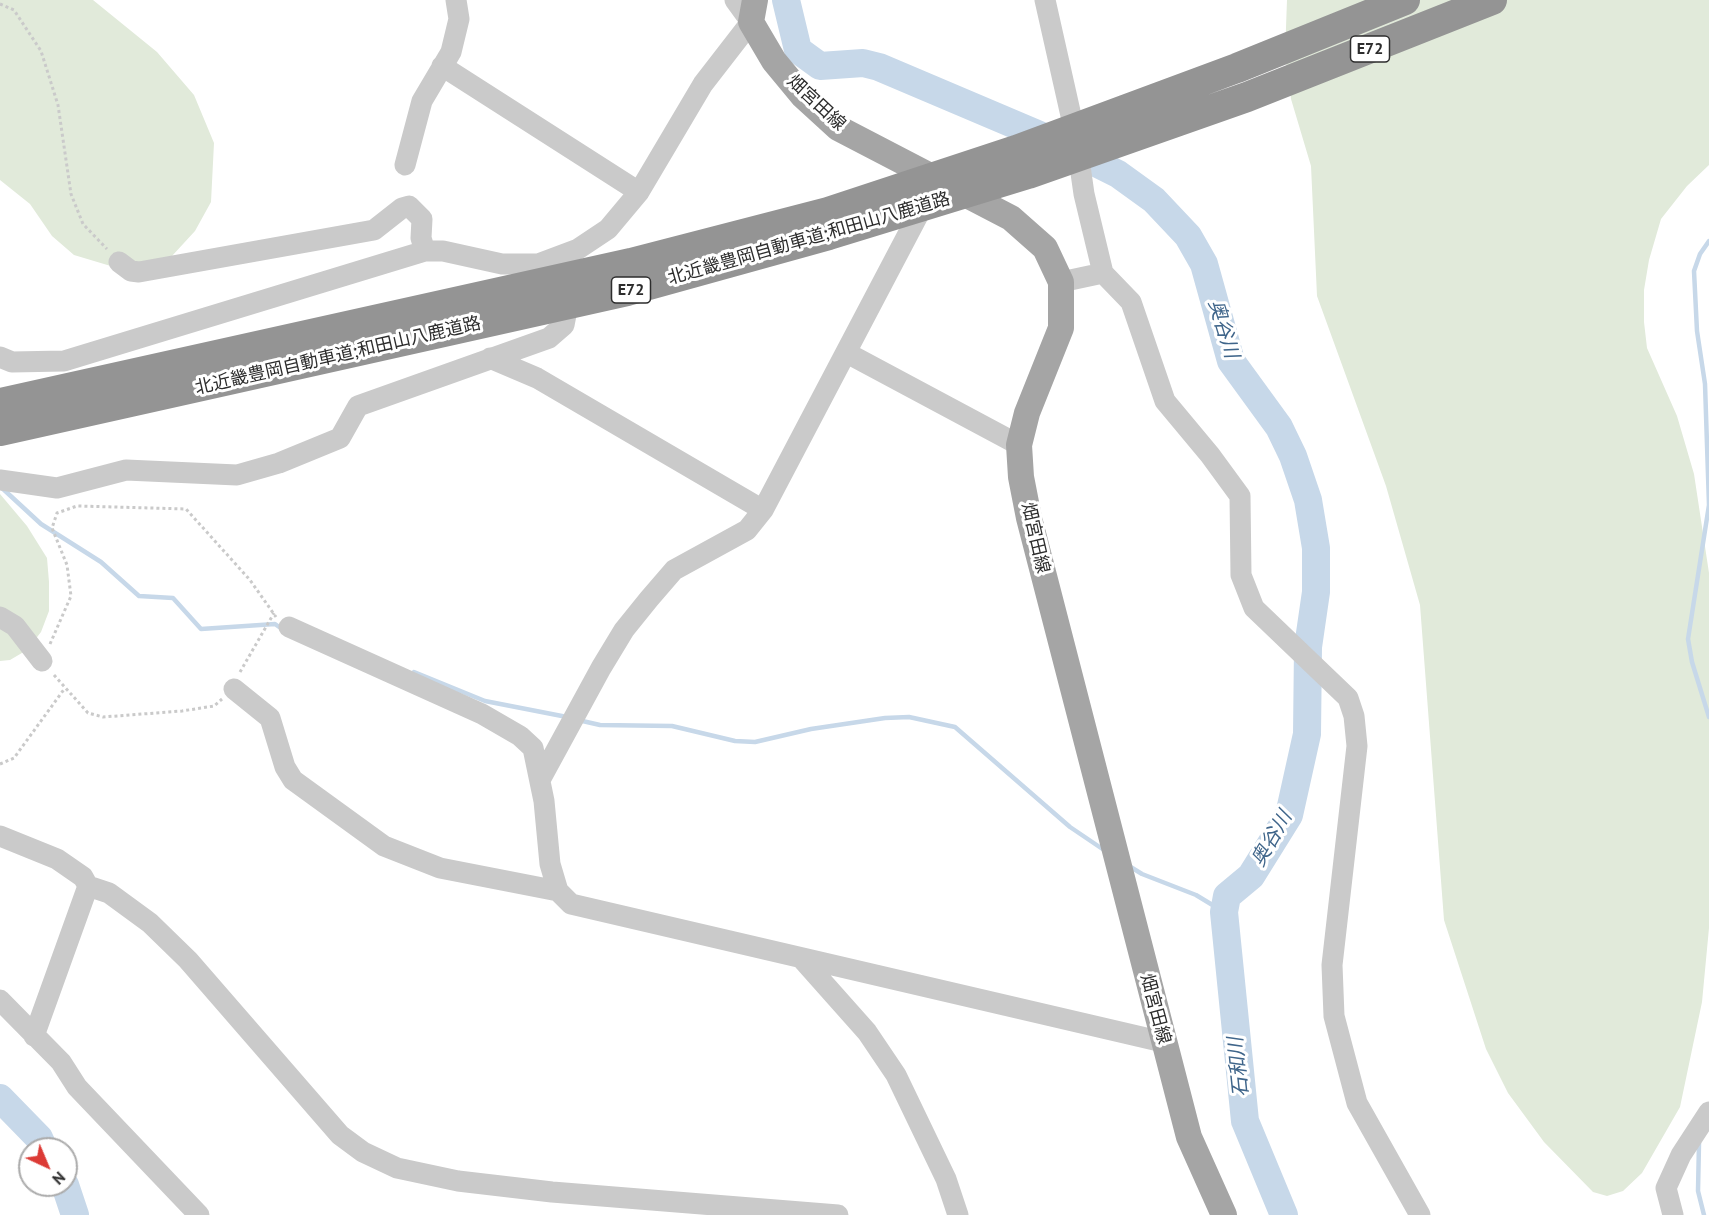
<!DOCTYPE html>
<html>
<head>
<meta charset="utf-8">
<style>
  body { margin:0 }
  #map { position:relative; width:1709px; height:1215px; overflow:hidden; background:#fff; font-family:"PT Sans",sans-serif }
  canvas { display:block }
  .north { position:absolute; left:18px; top:1137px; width:60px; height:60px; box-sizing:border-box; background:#fff; border:2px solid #ababab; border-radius:50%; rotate:136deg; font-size:16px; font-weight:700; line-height:24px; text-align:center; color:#2d2d2d }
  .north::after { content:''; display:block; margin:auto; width:21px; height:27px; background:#dc3b36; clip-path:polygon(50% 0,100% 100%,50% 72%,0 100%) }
</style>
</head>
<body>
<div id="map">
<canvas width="1709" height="1215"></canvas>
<div class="north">N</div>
</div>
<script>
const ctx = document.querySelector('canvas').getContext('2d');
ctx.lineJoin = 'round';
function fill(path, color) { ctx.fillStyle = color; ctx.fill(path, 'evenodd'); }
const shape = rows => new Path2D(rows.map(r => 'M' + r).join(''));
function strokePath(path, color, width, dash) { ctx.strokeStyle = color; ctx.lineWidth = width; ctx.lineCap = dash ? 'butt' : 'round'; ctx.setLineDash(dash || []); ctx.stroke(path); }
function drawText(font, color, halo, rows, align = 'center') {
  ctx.font = font + ' "PT Sans","Noto Sans JP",sans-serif'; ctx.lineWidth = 6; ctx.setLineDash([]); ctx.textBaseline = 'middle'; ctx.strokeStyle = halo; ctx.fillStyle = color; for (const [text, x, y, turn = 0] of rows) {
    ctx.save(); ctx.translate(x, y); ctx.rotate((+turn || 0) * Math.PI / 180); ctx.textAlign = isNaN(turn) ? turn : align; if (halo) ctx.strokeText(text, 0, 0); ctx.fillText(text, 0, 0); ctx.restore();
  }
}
fill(shape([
  [0,0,93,0,157,52,194,95,214,143,211,202,195,231,172,256,124,270,74,255,52,236,30,204,0,180],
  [1287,0,1709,0,1709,165,1687,186,1661,219,1649,260,1644,290,1644,322,1647,348,1677,416,1694,474,1709,573,1709,928,1702,1002,1680,1107,1642,1173,1623,1191,1607,1196,1593,1192,1544,1142,1508,1093,1486,1049,1444,920,1420,605,1386,486,1317,296,1311,166,1291,99,1285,55],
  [0,494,27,526,47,558,49,582,49,611,41,632,27,650,10,660,0,661]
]), '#e1eada');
strokePath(shape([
  [1709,241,1700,254,1694,271,1697,331,1705,384,1709,505,1688,639,1692,662,1709,717],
  [2,488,41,524,101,562,139,596,173,598,201,629,275,624,282,629],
  [414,672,485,701,567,717],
  [578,720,600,725,672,726,735,741,755,742,811,729,885,718,909,717,955,727,1070,827,1104,850],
  [1129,866,1142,874,1196,895,1224,912],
  [1699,1143,1698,1191,1704,1215]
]), '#c7d8e9', 4.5);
strokePath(shape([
  [786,0,798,50,820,66,863,63,879,67,1044,137,1118,174,1154,200,1188,236,1204,264,1231,361,1279,427,1293,456,1308,500,1316,548,1316,592,1308,647,1307,734,1289,815,1251,876,1227,896,1224,912,1245,1121,1284,1215],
  [0,1098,39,1138,44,1149],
  [65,1185,75,1215]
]), '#c7d8e9', 28);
strokePath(shape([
  [0,4,14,10,41,51,58,105,71,194,83,224,107,249],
  [50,644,71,596,67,565,52,528,57,513,77,506,186,509,250,580,276,617],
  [240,672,274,613],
  [54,675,88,713,103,717,182,711,214,706,222,699],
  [0,764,14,758,65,688]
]), '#cacaca', 3, [3, 3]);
strokePath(shape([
  [1045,0,1076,138,1084,194,1103,273],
  [442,66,639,192],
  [405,165,422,101,451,52,459,19,456,0],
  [119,262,131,271,139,272,374,230,402,208,409,206,422,219,421,238,425,251],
  [1061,282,1103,273,1131,302,1165,401,1210,455,1240,496,1241,575,1254,608,1348,698,1354,716,1357,746,1332,965,1334,1016,1357,1103,1420,1215],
  [847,353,1019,445],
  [0,357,12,362,64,361,425,251,443,251,502,264,538,264,578,249,608,229,639,192,703,84,751,22,735,0],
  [490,358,537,378,763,510],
  [0,480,57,488,126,470,237,475,279,463,340,438,358,406,549,338,564,325,570,294],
  [0,617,15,626,42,661],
  [289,627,482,714,520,736,533,748,544,801,550,864,558,891,571,904,1163,1042],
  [234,689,270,718,285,767,293,780,384,846,440,868,558,891],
  [540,780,601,668,624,630,649,599,674,570,747,530,763,510,926,200],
  [0,836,57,859,83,877,88,886,109,893,150,923,188,960,340,1135,363,1152,397,1168,458,1181,552,1192,838,1215],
  [803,960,867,1032,896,1075,946,1179,958,1215],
  [0,1000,61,1062,77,1087,199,1215],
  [34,1036,88,886],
  [1673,1215,1666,1188,1681,1155,1709,1112]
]), '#cacaca', 21);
strokePath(shape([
  [755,0,751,22,774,61,803,96,838,128,1011,218,1045,248,1061,282,1061,328,1027,413,1019,445,1021,477,1029,518,1189,1137,1224,1215]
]), '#a5a5a5', 26);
strokePath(shape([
  [0,403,631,263,828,212,1016,150,1237,68,1405,0],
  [0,431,627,291,829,235,1028,174,1247,97,1492,0]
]), '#949494', 30);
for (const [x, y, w] of [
  [1370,49,39],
  [631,290,39]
]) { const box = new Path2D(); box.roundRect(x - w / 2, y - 13, w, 26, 4.5); ctx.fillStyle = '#fff'; ctx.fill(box); strokePath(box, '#2d2d2d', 1.5); }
drawText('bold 16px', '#2d2d2d', null, [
  ["E72",1370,49],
  ["E72",631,290]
]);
drawText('18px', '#2d2d2d', '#fff', [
  ["畑宮田線",816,103,43],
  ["北近畿豊岡自動車道;和田山八鹿道路",809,239,-16],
  ["北近畿豊岡自動車道;和田山八鹿道路",338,356,-13],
  ["畑宮田線",1035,538,77],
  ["畑宮田線",1155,1009,75]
]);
drawText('italic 20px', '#3f658a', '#fff', [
  ["奥谷川",1223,329,73],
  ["奥谷川",1272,839,-60],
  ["石和川",1239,1067,-96]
]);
</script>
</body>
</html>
